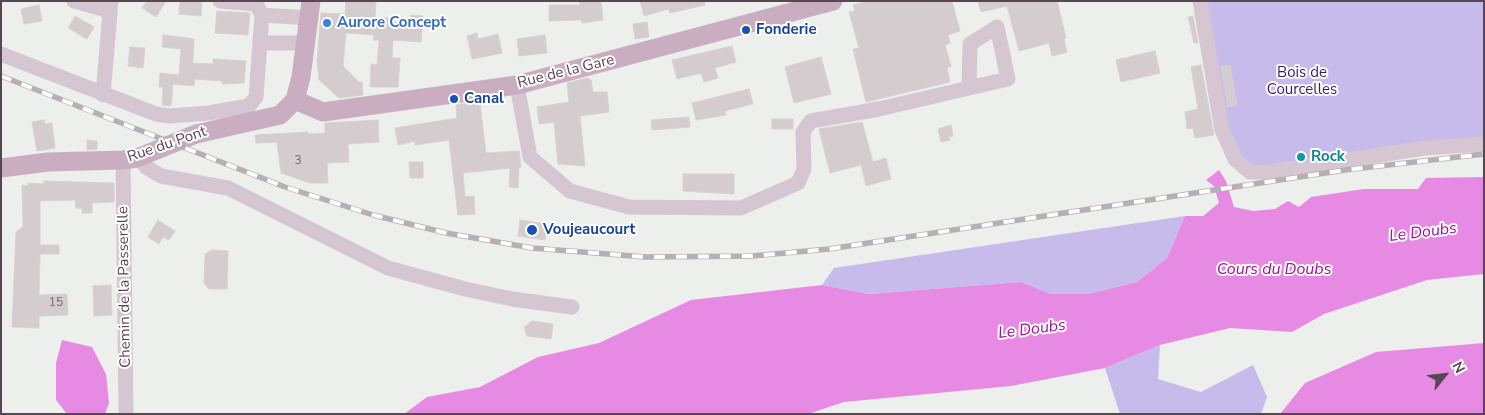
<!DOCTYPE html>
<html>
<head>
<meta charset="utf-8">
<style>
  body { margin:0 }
  #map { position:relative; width:1485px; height:415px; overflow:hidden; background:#edefec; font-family:"Nunito Sans",sans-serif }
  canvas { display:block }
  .frame { position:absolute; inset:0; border:2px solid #594653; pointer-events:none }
  .north { position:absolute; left:1420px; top:350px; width:50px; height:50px; -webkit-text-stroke:4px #fff; paint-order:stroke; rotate:61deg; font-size:14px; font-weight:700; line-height:20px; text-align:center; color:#594653 }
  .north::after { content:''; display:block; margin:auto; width:18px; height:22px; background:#594653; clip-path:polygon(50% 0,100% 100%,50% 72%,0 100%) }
</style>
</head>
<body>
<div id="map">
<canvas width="1485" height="415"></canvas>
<div class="frame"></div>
<div class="north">N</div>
</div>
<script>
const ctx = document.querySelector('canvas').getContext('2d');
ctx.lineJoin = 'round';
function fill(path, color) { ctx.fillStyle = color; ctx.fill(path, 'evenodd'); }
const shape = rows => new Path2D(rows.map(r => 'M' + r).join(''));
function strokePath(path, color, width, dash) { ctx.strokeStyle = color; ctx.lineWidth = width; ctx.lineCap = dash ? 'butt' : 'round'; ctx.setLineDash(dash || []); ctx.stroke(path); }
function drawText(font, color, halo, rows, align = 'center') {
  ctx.font = font + ' "Nunito Sans",sans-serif'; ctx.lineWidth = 4; ctx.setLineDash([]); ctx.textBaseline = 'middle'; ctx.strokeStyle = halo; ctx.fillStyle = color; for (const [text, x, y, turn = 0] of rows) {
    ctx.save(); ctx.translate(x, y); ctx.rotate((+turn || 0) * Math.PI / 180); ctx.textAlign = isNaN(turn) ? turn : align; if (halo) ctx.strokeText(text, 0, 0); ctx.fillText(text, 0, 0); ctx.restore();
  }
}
fill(shape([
  [1205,1,1484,1,1484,140,1261,171,1241,157,1227,129],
  [1185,216,1167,258,1137,282,1088,294,1051,294,1021,282,869,294,822,285,834,268],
  [1160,345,1158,379,1201,392,1253,365,1267,397,1261,414,1120,414,1105,368]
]), '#c7bbec');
fill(shape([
  [1219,170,1226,181,1234,207,1253,211,1275,209,1288,201,1299,207,1311,197,1364,189,1418,189,1426,178,1484,177,1484,274,1427,280,1324,314,1292,332,1230,328,1160,345,1105,368,1011,386,844,402,808,414,404,414,427,397,480,387,538,357,599,343,691,300,822,285,869,294,1021,282,1051,294,1088,294,1137,282,1167,258,1185,216,1203,216,1219,203,1214,186,1206,180],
  [62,340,92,347,106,374,109,403,105,414,67,414,56,400,56,363],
  [1484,343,1484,414,1280,414,1305,383,1376,352]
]), '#e78ae3');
const building = shape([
  [147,1,166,1,156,17,142,8,147,1],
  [180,1,202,1,201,16,179,14,180,1],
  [346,1,376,1,375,17,389,18,389,22,410,24,411,15,423,16,421,42,393,40,392,58,400,58,398,87,370,87,371,64,377,65,379,40,373,40,374,35,346,33,343,66,359,82,362,82,363,95,339,98,319,80,317,61,321,13,345,14,346,1],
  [579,1,601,1,603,20,582,23,581,20,549,21,549,5,580,5,579,1],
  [640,1,705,1,705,5,670,13,668,9,644,16,640,1],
  [869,1,952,1,960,31,948,35,950,43,945,45,951,66,947,68,950,82,866,102,853,49,859,48,849,12,855,11,853,5,869,1],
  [978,1,1057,1,1066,38,1064,39,1067,52,1052,56,1049,43,1019,51,1007,6,981,12,978,1],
  [39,5,42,21,24,24,21,9,39,5],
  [217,11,250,13,248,35,215,33,217,11],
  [75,16,94,27,87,39,68,28,75,16],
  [1193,16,1198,43,1194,43,1188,17,1193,16],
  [647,22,649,37,635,39,633,24,647,22],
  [477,33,478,39,498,34,502,53,472,59,467,36,477,33],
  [163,35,194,39,193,63,213,64,213,59,246,61,244,83,223,84,221,81,195,79,194,86,173,84,171,106,162,105,163,87,159,87,160,73,179,75,181,49,162,47,163,35],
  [545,35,547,53,519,56,517,39,545,35],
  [732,46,736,62,715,68,718,78,704,82,701,73,677,79,672,60,732,46],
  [130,47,145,48,143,68,128,66,130,47],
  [1155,51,1160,73,1121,82,1116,60,1155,51],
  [821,57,831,94,794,103,785,67,821,57],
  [1201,65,1214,135,1195,138,1193,128,1187,129,1185,112,1198,109,1191,67,1201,65],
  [1230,66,1237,105,1228,107,1221,67,1230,66],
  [587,78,591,80,593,92,607,92,609,112,580,116,585,166,558,164,554,122,539,124,537,107,569,102,567,83,587,78],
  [749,89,753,104,725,111,726,115,696,120,692,103,749,89],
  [474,102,475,104,480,104,486,153,519,151,521,167,519,168,518,188,509,187,510,168,463,173,465,197,474,196,475,214,458,215,449,140,415,145,415,141,398,145,395,128,457,118,456,105,474,102],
  [689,117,690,127,652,130,651,120,689,117],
  [772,119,793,119,793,129,772,129,772,119],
  [44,120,45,124,52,123,55,148,37,151,32,122,44,120],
  [378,120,379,142,348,144,349,162,327,163,328,183,310,183,281,173,277,142,256,143,255,135,308,132,308,134,325,133,325,123,378,120],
  [862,122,873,162,886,158,891,179,866,186,861,165,830,173,819,129,862,122],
  [951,125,953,136,949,137,950,140,941,142,938,129,951,125],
  [87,140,97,141,97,149,87,150,87,140],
  [409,162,423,162,423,178,410,178,409,162],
  [683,174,734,174,734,194,683,191,683,174],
  [44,181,114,183,114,202,92,203,92,213,82,213,82,208,76,208,75,200,40,201,40,245,59,245,59,254,40,254,39,295,67,294,68,315,39,316,39,328,12,327,16,232,23,227,22,185,28,186,28,183,44,184,44,181],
  [158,220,175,231,169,240,163,237,159,244,148,237,158,220],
  [520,220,547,224,545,240,518,236,520,220],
  [212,250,228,251,227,289,209,289,204,283,205,254,212,250],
  [111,285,112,315,94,316,93,286,111,285],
  [532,321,553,324,551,339,527,336,524,327,532,321]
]);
fill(building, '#d4cccf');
strokePath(building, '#d8d1d4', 1);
strokePath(shape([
  [74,1,110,11],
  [220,1,256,4,262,15],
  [1200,1,1222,130,1235,159,1250,172,1269,172,1425,148,1484,144],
  [262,15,309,18],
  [260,43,304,43],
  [1,54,156,114,170,116,208,113,249,106,256,97,262,15],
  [517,85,530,157,570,191,629,207,741,208,798,183,804,169,803,132,811,121,879,109,969,88,1008,79,997,27,970,44,969,88],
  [103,95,111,1],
  [140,157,146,167,161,176,228,188,388,268,465,289,512,299,572,307],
  [123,160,126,414]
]), '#d6c6d1', 15);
strokePath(shape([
  [295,100,323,112,517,85,833,1],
  [295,100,301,77,311,1],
  [1,168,48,162,123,160,137,158,196,134,280,115,295,100]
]), '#cbadc1', 19);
const rail = shape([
  [1,76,285,187,373,215,446,233,532,248,645,257,752,256,829,249,1345,170,1484,154]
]);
strokePath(rail, '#b7afb3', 5.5);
strokePath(rail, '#fff', 4, [11]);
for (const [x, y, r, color] of [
  [327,23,5,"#3f7fe0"],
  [746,30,5,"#1a4fb4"],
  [454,99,5,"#1a4fb4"],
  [1301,157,5,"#0f9aa8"],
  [532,230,6,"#1a4fb4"]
]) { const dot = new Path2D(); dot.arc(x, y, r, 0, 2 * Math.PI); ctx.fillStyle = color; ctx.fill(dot); strokePath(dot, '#fff', 2); }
drawText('12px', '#786872', null, [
  ["3",298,161],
  ["15",56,303]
]);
drawText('bold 15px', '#366cbe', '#fff', [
  ["Aurore Concept",337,23]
], 'left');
drawText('bold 15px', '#164399', '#fff', [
  ["Fonderie",756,30],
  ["Canal",464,99],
  ["Voujeaucourt",543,230]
], 'left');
drawText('15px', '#594653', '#fff', [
  ["Rue de la Gare",566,72,-14],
  ["Rue du Pont",167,145,-19],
  ["Chemin de la Passerelle",125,287,-91]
]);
drawText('15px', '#3a1a76', '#fff', [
  ["Bois de",1302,73],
  ["Courcelles",1302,90]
]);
drawText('bold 15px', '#0d838f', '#fff', [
  ["Rock",1311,157]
], 'left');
drawText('italic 16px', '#9f1298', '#fff', [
  ["Le Doubs",1423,233,-7],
  ["Cours du Doubs",1274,270],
  ["Le Doubs",1032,330,-7]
]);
</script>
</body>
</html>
